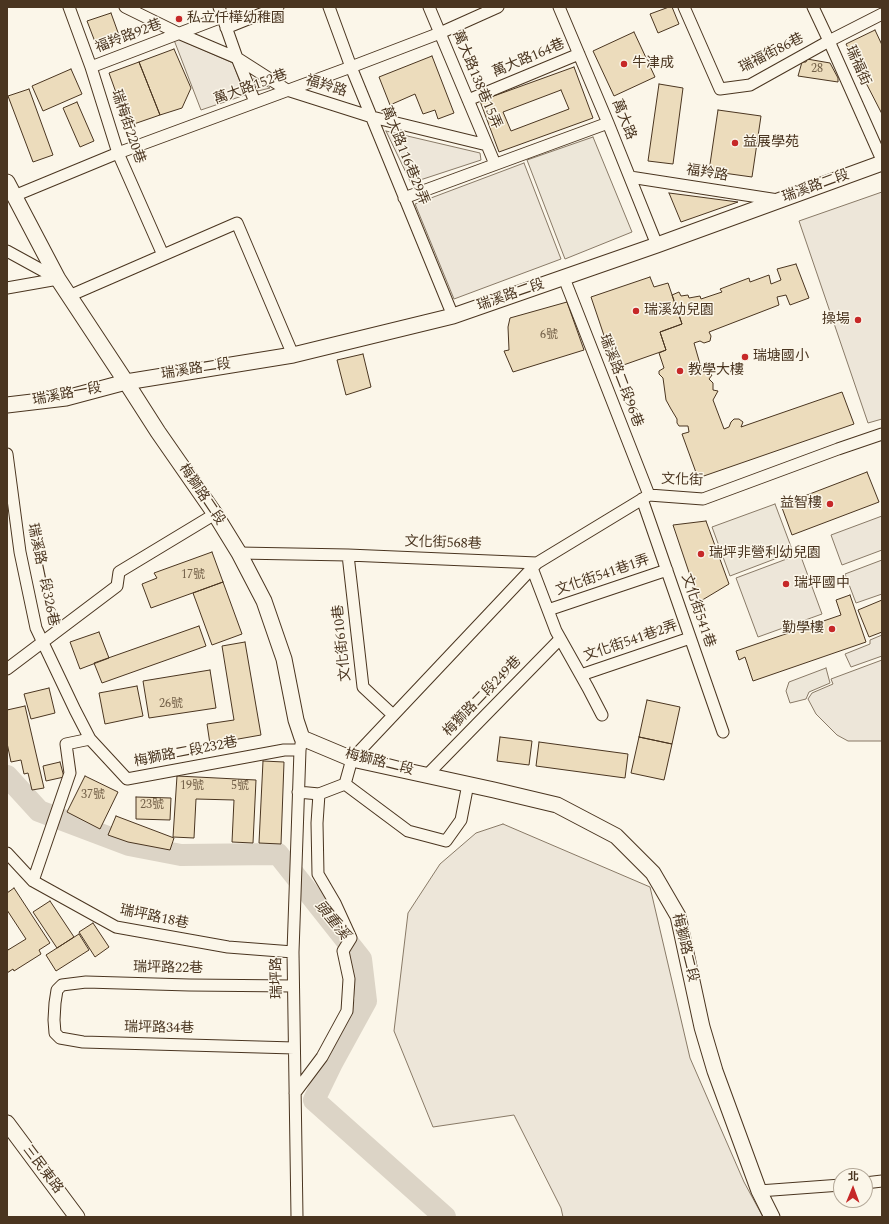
<!DOCTYPE html>
<html>
<head>
<meta charset="utf-8">
<style>
  body { margin:0 }
  #map { position:relative; width:889px; height:1224px; overflow:hidden; background:#fbf6e9; font-family:Spectral,"Noto Sans TC",serif }
  canvas { display:block }
  .frame { position:absolute; inset:0; border:8px solid #4a3520; pointer-events:none }
  .north { position:absolute; left:833px; top:1168px; width:40px; height:40px; box-sizing:border-box; background:#fbf6e9; border:1px solid #b4a999; border-radius:50%; rotate:1deg; font-size:11px; font-weight:700; line-height:16px; text-align:center; color:#4a3520 }
  .north::after { content:''; display:block; margin:auto; width:14px; height:18px; background:#c62828; clip-path:polygon(50% 0,100% 100%,50% 72%,0 100%) }
</style>
</head>
<body>
<div id="map">
<canvas width="889" height="1224"></canvas>
<div class="frame"></div>
<div class="north">北</div>
</div>
<script>
const ctx = document.querySelector('canvas').getContext('2d');
ctx.lineJoin = 'round';
function fill(path, color) { ctx.fillStyle = color; ctx.fill(path, 'evenodd'); }
const shape = rows => new Path2D(rows.map(r => 'M' + r).join(''));
function strokePath(path, color, width, dash) { ctx.strokeStyle = color; ctx.lineWidth = width; ctx.lineCap = dash ? 'butt' : 'round'; ctx.setLineDash(dash || []); ctx.stroke(path); }
function drawText(font, color, halo, rows, align = 'center') {
  ctx.font = font + ' Spectral,"Noto Sans TC",serif'; ctx.lineWidth = 3; ctx.setLineDash([]); ctx.textBaseline = 'middle'; ctx.strokeStyle = halo; ctx.fillStyle = color; for (const [text, x, y, turn = 0] of rows) {
    ctx.save(); ctx.translate(x, y); ctx.rotate((+turn || 0) * Math.PI / 180); ctx.textAlign = isNaN(turn) ? turn : align; if (halo) ctx.strokeText(text, 0, 0); ctx.fillText(text, 0, 0); ctx.restore();
  }
}
const green = shape([
  [178,39,233,63,245,95,201,110,174,40,178,39],
  [254,79,270,88,258,91,254,79],
  [386,131,480,153,481,160,411,183,386,131],
  [524,163,561,259,454,299,415,204,524,163],
  [882,192,882,419,868,423,799,221,882,192],
  [882,516,882,550,842,565,831,535,882,516],
  [800,554,822,614,758,637,736,578,800,554],
  [882,560,882,594,856,603,845,574,882,560],
  [882,635,882,656,851,667,845,654,870,644,870,640,882,635],
  [882,660,882,741,848,741,837,735,816,714,808,699,812,693,833,684,831,679,882,660],
  [503,824,650,887,690,1058,744,1182,763,1217,563,1217,561,1208,514,1115,433,1127,394,1031,408,913,440,864,476,833,503,824]
]);
fill(green, '#ede6d9');
strokePath(green, '#887966', 1);
const parking = shape([
  [593,137,632,232,565,259,527,160,593,137],
  [775,504,793,552,730,576,712,527,775,504],
  [826,668,830,683,809,692,806,699,790,703,786,691,789,682,826,668]
]);
fill(parking, '#ede7d9');
strokePath(parking, '#887966', 1);
strokePath(shape([
  [7,776,39,811,129,845,181,855,278,854,361,959,366,1001,332,1063,314,1100,445,1217]
]), '#dcd4c6', 22);
const building = shape([
  [669,7,672,7,679,24,658,33,650,14,669,7],
  [111,13,120,38,97,47,87,21,111,13],
  [875,30,882,45,882,114,846,44,875,30],
  [634,32,655,77,614,96,593,51,634,32],
  [174,49,191,88,182,108,160,115,139,62,174,49],
  [432,56,454,113,438,119,435,110,423,114,415,94,390,105,379,77,432,56],
  [807,59,830,63,838,78,838,82,798,76,802,62,806,62,807,59],
  [139,62,160,115,128,126,109,73,139,62],
  [574,67,593,118,499,152,480,101,574,67],
  [561,90,569,109,511,131,503,112,561,90],
  [71,69,82,94,43,111,32,86,71,69],
  [659,84,683,88,673,164,648,161,659,84],
  [29,89,53,155,33,162,8,96,29,89],
  [77,102,94,141,80,147,63,108,77,102],
  [718,110,761,116,752,177,709,171,718,110],
  [669,193,738,202,681,222,669,193],
  [796,264,809,298,790,305,786,295,777,297,779,305,709,332,711,336,710,341,704,343,700,341,694,343,702,371,707,372,712,375,709,379,713,383,713,390,718,391,713,400,724,429,729,427,731,422,734,419,739,419,743,422,741,427,842,392,854,424,698,478,682,434,689,432,688,426,679,426,677,423,677,419,671,409,666,400,663,378,659,374,659,371,664,368,659,353,666,350,660,332,682,324,672,295,679,292,681,296,688,295,689,298,700,296,701,299,722,292,720,289,749,278,750,282,769,275,771,284,781,280,777,269,796,264],
  [650,277,654,287,668,283,682,324,660,332,666,350,615,368,591,297,650,277],
  [567,302,584,350,513,372,504,351,509,350,508,327,510,318,567,302],
  [363,354,371,387,346,395,337,360,363,354],
  [867,472,879,502,792,535,781,505,867,472],
  [706,521,729,584,699,602,673,525,706,521],
  [212,552,223,582,151,608,142,584,157,578,154,573,212,552],
  [223,582,242,634,212,645,193,593,223,582],
  [850,595,866,642,753,681,745,657,739,660,736,651,841,615,836,600,850,595],
  [882,600,882,632,869,637,858,610,882,600],
  [199,626,206,646,102,683,94,663,199,626],
  [99,632,109,658,80,669,70,642,99,632],
  [245,642,261,735,210,744,207,724,234,720,222,646,245,642],
  [210,670,216,708,149,718,143,681,210,670],
  [137,686,143,716,105,724,99,693,137,686],
  [49,688,55,713,31,719,24,694,49,688],
  [647,700,680,707,672,744,639,737,647,700],
  [25,706,44,788,32,790,28,773,24,774,21,760,11,762,7,743,7,710,25,706],
  [500,737,532,741,529,765,497,761,500,737],
  [639,737,672,744,664,780,631,773,639,737],
  [539,742,628,754,625,778,536,766,539,742],
  [263,761,284,762,281,844,259,843,263,761],
  [60,762,64,777,46,781,43,766,60,762],
  [85,776,118,792,100,829,67,812,85,776],
  [177,776,256,780,253,843,232,842,234,800,196,799,194,838,173,837,177,776],
  [136,797,171,798,170,820,136,819,136,797],
  [116,816,174,838,170,850,128,842,108,835,116,816],
  [14,888,50,943,39,950,41,954,14,971,13,969,7,973,7,948,8,950,26,939,7,910,7,893,14,888],
  [50,901,74,937,57,948,33,912,50,901],
  [93,923,109,947,95,957,79,932,93,923],
  [79,934,89,950,56,971,46,955,79,934]
]);
fill(building, '#ecdcbc');
strokePath(building, '#4a3520', 1);
const street = shape([
  [69,7,91,67,118,153,163,255],
  [125,7,178,33,237,58,287,90,372,117,487,145],
  [219,7,237,58,255,102],
  [329,7,351,67,453,316],
  [429,7,495,164],
  [559,7,608,123,657,245],
  [684,7,720,89,750,85,829,41,882,14],
  [813,7,829,41,882,160],
  [226,28,278,7],
  [91,67,222,17],
  [468,100,579,54],
  [630,177,778,200],
  [14,196,118,153,351,67,440,33,498,7],
  [404,198,608,123],
  [7,251,58,279],
  [564,278,649,495],
  [7,288,58,279],
  [69,296,237,223,293,355],
  [7,454,20,552,36,628,75,710,90,739],
  [642,499,723,732],
  [239,553,348,555,537,563],
  [348,555,363,687,393,715],
  [532,568,556,631,588,688,602,715],
  [548,610,667,570],
  [7,669,117,586,119,572,215,514],
  [581,675,690,638],
  [427,775,560,639],
  [468,784,461,820,446,841,408,831,345,784,352,759,537,563,649,495,703,499,838,449,882,434],
  [298,792,319,794,345,784],
  [7,853,33,881,116,927,228,947,293,952],
  [33,881,70,773,66,744,90,739,127,779,284,750,300,750],
  [293,986,189,985,86,982,62,985,57,990,55,1003,54,1020,55,1033,60,1038,83,1042,294,1048],
  [295,1093,322,1057,347,1011,349,979,343,951,351,938,335,903,318,874,317,823,319,794],
  [865,1183,882,1181],
  [759,1191,841,1185],
  [297,1217,293,952,300,750,302,738]
]);
const secondary = shape([
  [7,182,58,279,126,382,158,432,215,514,239,553,264,601,284,659,296,720,302,738,352,759,494,790,557,805,616,836,653,873,678,916,702,1027,715,1071,759,1191,772,1217],
  [7,405,66,398,126,382,293,355,453,316,657,245,882,163],
  [7,1123,77,1217]
]);
strokePath(street, '#4a3520', 13);
strokePath(secondary, '#4a3520', 17);
strokePath(street, '#fbf6e9', 11);
strokePath(secondary, '#fbf6e9', 15);
for (const [x, y, r, color] of [
  [179,19,4,"#c62828"],
  [624,64,4,"#c62828"],
  [735,143,4,"#c62828"],
  [636,311,4,"#c62828"],
  [858,320,4,"#c62828"],
  [745,357,4,"#c62828"],
  [680,371,4,"#c62828"],
  [830,504,4,"#c62828"],
  [701,554,4,"#c62828"],
  [786,584,4,"#c62828"],
  [832,629,4,"#c62828"]
]) { const dot = new Path2D(); dot.arc(x, y, r, 0, 2 * Math.PI); ctx.fillStyle = color; ctx.fill(dot); strokePath(dot, '#fbf6e9', 1.5); }
drawText('12px', '#725f47', null, [
  ["28",817,70],
  ["6號",549,336],
  ["17號",193,576],
  ["26號",171,705],
  ["19號",192,787],
  ["5號",240,787],
  ["37號",93,796],
  ["23號",152,806]
]);
drawText('14px', '#4a3520', '#fbf6e9', [
  ["私立仟樺幼稚園",187,19],
  ["牛津成",632,64],
  ["益展學苑",743,143],
  ["瑞溪幼兒園",644,311],
  ["操場",850,320,"right"],
  ["瑞塘國小",753,357],
  ["教學大樓",688,371],
  ["益智樓",822,504,"right"],
  ["瑞坪非營利幼兒園",709,554],
  ["瑞坪國中",794,584],
  ["勤學樓",824,629,"right"]
], 'left');
drawText('14px', '#4a3520', '#fbf6e9', [
  ["福羚路92巷",129,37,-21],
  ["瑞福街86巷",772,54,-27],
  ["萬大路164巷",529,59,-23],
  ["瑞福街",857,66,66],
  ["萬大路138巷15弄",476,80,67],
  ["福羚路",326,87,17],
  ["萬大路152巷",251,88,-20],
  ["萬大路",623,120,68],
  ["瑞梅街220巷",127,127,71],
  ["萬大路116巷29弄",404,156,68],
  ["福羚路",707,174,9],
  ["瑞溪路二段",816,187,-20],
  ["瑞溪路二段",511,296,-19],
  ["瑞溪路二段",196,370,-9],
  ["瑞溪路二段96巷",620,381,69],
  ["瑞溪路一段",67,395,-11],
  ["文化街",682,481,2],
  ["梅獅路二段",201,495,56],
  ["文化街568巷",443,544,2],
  ["瑞溪路一段326巷",42,575,78],
  ["文化街541巷1弄",603,576,-19],
  ["文化街541巷",697,611,71],
  ["文化街541巷2弄",631,642,-19],
  ["文化街610巷",343,643,-96],
  ["梅獅路二段249巷",483,697,-46],
  ["梅獅路二段232巷",186,753,-11],
  ["梅獅路二段",379,763,14],
  ["瑞坪路18巷",154,918,12],
  ["梅獅路二段",684,948,76],
  ["瑞坪路22巷",168,969,1],
  ["瑞坪路",278,978,-91],
  ["瑞坪路34巷",159,1029,1],
  ["三民東路",42,1170,53]
]);
drawText('italic 15px', '#4a3520', '#fbf6e9', [
  ["頭重溪",331,921,51]
]);
</script>
</body>
</html>
